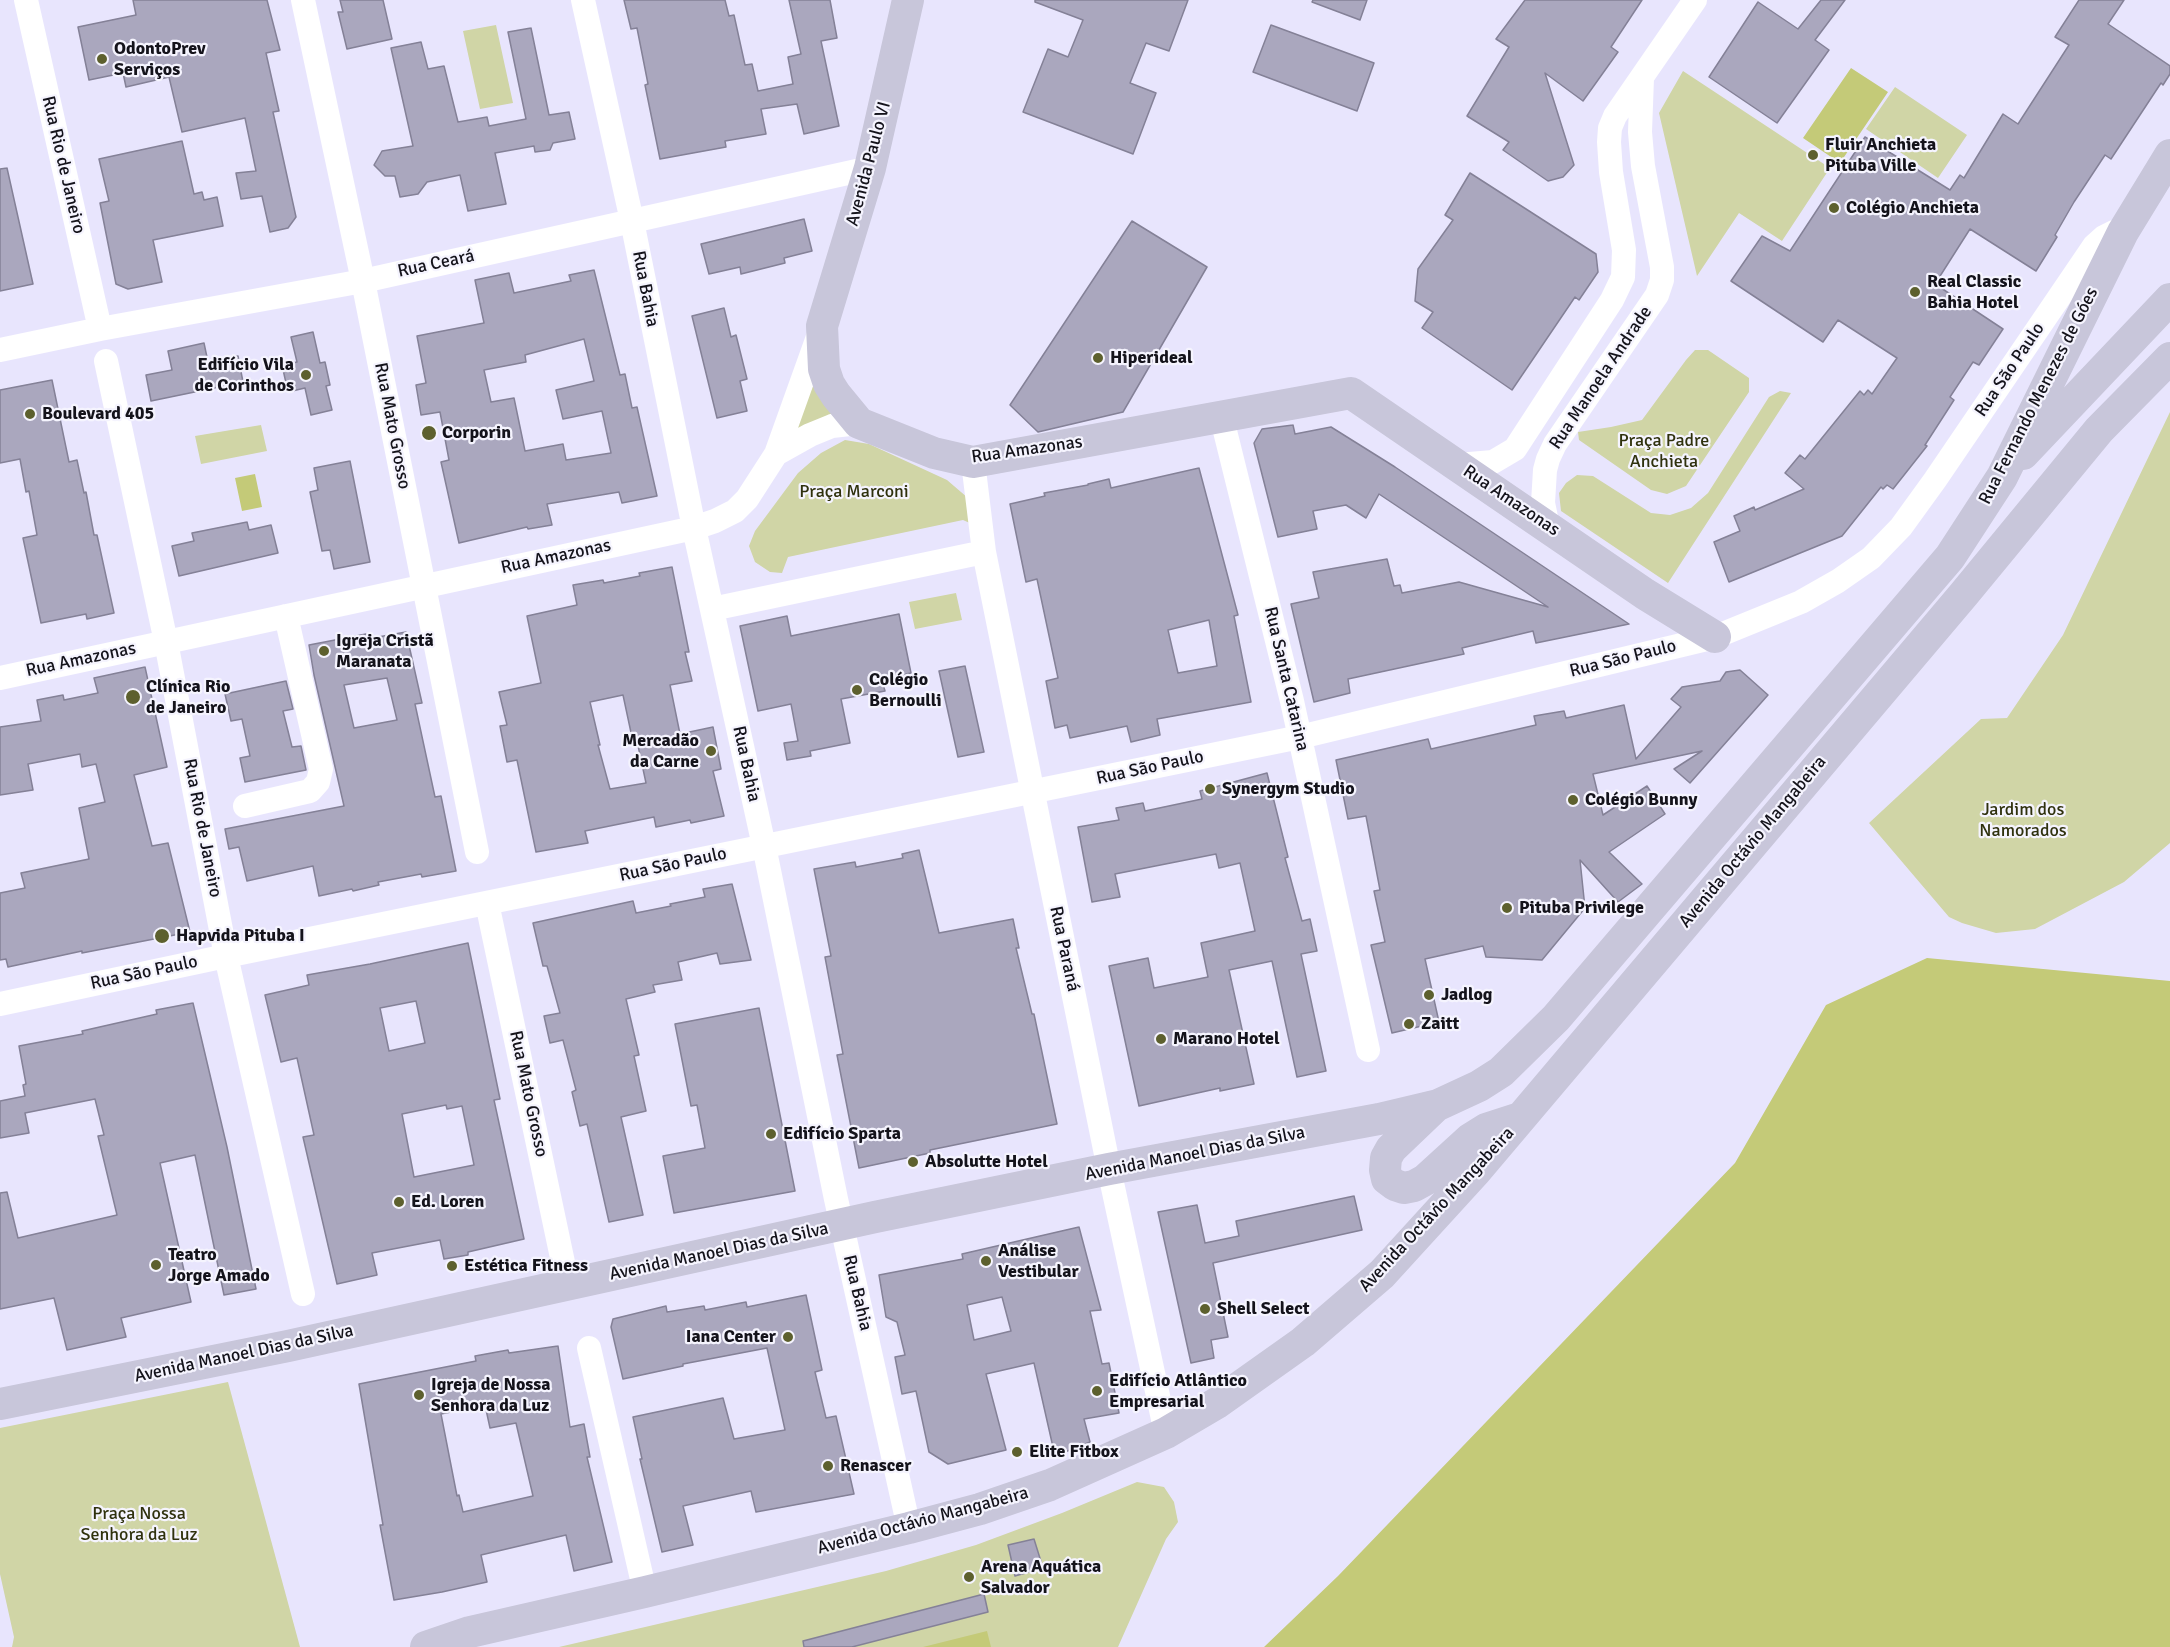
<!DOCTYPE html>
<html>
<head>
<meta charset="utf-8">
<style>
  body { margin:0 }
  canvas { display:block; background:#e8e5fd }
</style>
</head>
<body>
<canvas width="2170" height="1647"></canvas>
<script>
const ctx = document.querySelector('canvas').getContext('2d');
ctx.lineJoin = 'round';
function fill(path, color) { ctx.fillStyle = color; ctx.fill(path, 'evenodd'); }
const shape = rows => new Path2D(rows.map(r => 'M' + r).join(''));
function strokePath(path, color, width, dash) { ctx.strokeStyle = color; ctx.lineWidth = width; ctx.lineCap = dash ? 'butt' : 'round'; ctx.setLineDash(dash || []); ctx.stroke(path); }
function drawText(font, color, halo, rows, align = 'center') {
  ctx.font = font + ' Signika,sans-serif'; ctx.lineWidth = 4.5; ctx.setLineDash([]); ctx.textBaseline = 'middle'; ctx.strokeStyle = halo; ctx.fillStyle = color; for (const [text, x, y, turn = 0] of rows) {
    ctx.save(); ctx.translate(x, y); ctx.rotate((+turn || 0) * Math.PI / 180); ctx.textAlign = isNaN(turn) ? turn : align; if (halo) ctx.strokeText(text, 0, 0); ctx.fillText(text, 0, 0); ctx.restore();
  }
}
fill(shape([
  [496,25,513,103,480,109,463,31],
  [1683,71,1830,168,1782,241,1739,213,1697,276,1659,113],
  [1895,87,1967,135,1938,178,1866,129],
  [1695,350,1708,350,1749,378,1749,392,1686,486,1667,494,1651,490,1579,440,1578,432,1611,427,1642,420,1686,360],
  [815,370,835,415,788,438],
  [1780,391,1791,393,1668,583,1561,511,1559,493,1566,483,1577,475,1593,476,1651,513,1670,515,1691,508,1708,493,1769,397],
  [2170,412,2170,843,2124,882,2035,929,1996,933,1962,923,1949,917,1869,823,1981,719,2007,718,2063,635],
  [261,425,267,451,201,464,195,436],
  [845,440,869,444,947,480,968,498,972,524,963,520,788,557,782,573,770,572,755,562,749,546,755,531,798,473,821,453],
  [956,593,962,620,915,629,909,602],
  [228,1382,300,1647,12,1647,14,1637,0,1574,0,1428],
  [1137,1482,1164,1487,1174,1502,1178,1522,1166,1539,1118,1647,559,1647,886,1571,976,1545,1062,1513]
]), '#d0d5a6');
fill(shape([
  [1851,68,1888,92,1840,163,1803,138],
  [255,474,262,507,242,511,235,478],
  [1927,958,2170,981,2170,1647,1264,1647,1338,1576,1735,1163,1826,1005],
  [987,1631,991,1647,923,1647]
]), '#c4ca78');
const building = shape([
  [133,0,267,0,280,50,266,53,279,111,273,112,296,217,288,228,270,232,262,196,241,199,236,173,256,171,245,118,182,132,169,77,126,87,123,73,89,80,78,27,136,15,133,0],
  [340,0,383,0,392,39,347,49,338,12,343,12,340,0],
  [624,0,725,0,729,16,734,15,745,65,752,64,758,91,793,84,788,57,801,54,789,0,830,0,837,38,821,41,839,126,804,134,797,104,761,109,766,134,725,141,726,147,660,159,645,85,648,84,637,28,631,29,624,0],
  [1035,0,1188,0,1169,51,1146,43,1130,83,1156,93,1133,154,1023,112,1048,49,1068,57,1083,20,1035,2,1035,0],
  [1313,0,1367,0,1360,20,1312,2,1313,0],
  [1525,0,1642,0,1611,47,1618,52,1583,101,1545,73,1574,165,1563,177,1548,181,1503,150,1509,142,1467,116,1509,47,1496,39,1525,0],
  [1821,0,1845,0,1815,40,1829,50,1777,123,1709,77,1758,2,1798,29,1821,0],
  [2079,0,2124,0,2108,24,2170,66,2170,74,2163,85,2161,83,2111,159,2105,155,2074,202,2055,235,2057,237,2036,271,1970,229,1935,284,2003,329,1979,365,1973,362,1950,397,1954,400,1925,445,1927,446,1893,489,1887,485,1883,489,1881,487,1842,536,1729,582,1714,542,1740,531,1734,516,1754,507,1755,510,1804,489,1785,473,1800,455,1805,459,1860,391,1864,395,1868,390,1872,394,1897,358,1838,320,1823,342,1731,281,1762,236,1790,251,1865,137,1950,190,1960,175,1964,178,2003,114,2018,124,2069,45,2055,37,2079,0],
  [1271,25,1374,63,1357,111,1253,72,1271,25],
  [531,28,549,115,569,112,575,139,553,143,550,150,535,152,534,146,495,153,506,204,468,211,460,175,427,182,418,194,400,197,395,176,385,176,374,165,382,151,413,146,391,48,421,42,428,69,444,66,458,122,487,117,489,126,526,119,508,32,531,28],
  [182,141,194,194,202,192,204,200,217,197,223,226,153,240,162,282,128,289,116,284,100,203,109,201,99,159,182,141],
  [7,168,33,284,0,291,0,169,7,168],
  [1470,173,1596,254,1598,272,1579,300,1575,297,1512,390,1422,328,1433,312,1415,301,1418,269,1453,220,1445,215,1470,173],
  [804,219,812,251,784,258,785,263,741,274,740,267,709,274,701,244,804,219],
  [1132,221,1207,267,1123,412,1038,432,1010,405,1132,221],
  [594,270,620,375,625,374,632,408,637,407,657,496,622,503,619,492,547,504,552,525,528,529,527,527,459,543,441,462,449,460,440,412,421,415,416,385,426,383,417,336,484,323,475,280,509,273,514,293,571,281,569,275,594,270],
  [584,339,594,381,556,390,563,419,602,411,611,453,566,460,563,444,525,451,514,398,491,402,484,370,526,362,525,355,584,339],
  [724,308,731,337,736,335,747,379,740,381,747,411,717,418,692,316,724,308],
  [313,332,320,363,325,362,330,385,326,386,332,410,311,415,305,388,288,392,282,365,297,362,291,337,313,332],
  [204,343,208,362,238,356,243,382,151,401,146,375,172,370,168,351,204,343],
  [52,380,69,462,77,460,84,493,86,492,94,535,97,535,114,613,87,619,86,614,41,623,23,538,37,535,29,491,26,492,20,459,0,463,0,390,52,380],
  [1293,425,1295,434,1331,427,1395,467,1629,624,1536,643,1533,631,1462,648,1464,654,1348,679,1350,693,1314,702,1291,604,1319,598,1313,572,1387,559,1394,586,1400,585,1402,593,1459,582,1548,607,1379,494,1366,518,1346,505,1313,511,1317,529,1278,537,1254,443,1262,429,1293,425],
  [350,461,370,562,334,569,330,550,322,551,310,492,318,490,314,468,350,461],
  [1199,468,1238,615,1234,616,1251,702,1157,719,1160,735,1131,742,1127,726,1070,738,1067,725,1055,728,1046,681,1058,678,1037,579,1026,582,1010,504,1045,496,1044,493,1088,485,1088,484,1109,479,1111,488,1199,468],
  [1209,620,1217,666,1178,673,1168,630,1209,620],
  [247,522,249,530,271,525,278,553,179,576,172,546,194,541,192,533,247,522],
  [672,567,689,652,685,652,692,681,670,685,680,734,713,727,721,769,713,771,724,816,691,823,690,820,656,827,654,817,585,831,588,843,536,852,517,760,507,762,500,726,507,725,499,692,541,683,527,616,577,605,573,585,603,580,604,583,640,576,639,573,672,567],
  [623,695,633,742,637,741,646,783,610,789,598,745,600,745,590,702,623,695],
  [899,614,911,673,906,674,907,678,883,684,885,691,841,699,850,743,810,751,811,756,787,760,784,743,798,741,791,704,758,711,740,626,787,616,791,636,899,614],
  [406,632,422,703,415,704,435,797,441,796,456,871,422,877,421,874,378,882,379,885,353,891,352,889,319,896,313,866,247,881,239,847,229,849,225,829,344,806,314,675,309,645,366,634,367,639,406,632],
  [387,678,397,720,354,728,344,685,387,678],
  [965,666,984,752,958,757,939,671,965,666],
  [145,667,167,767,134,775,152,846,168,843,190,932,82,953,82,951,8,967,6,959,0,960,0,893,25,888,21,873,89,859,79,808,105,802,96,764,82,767,80,754,28,764,33,790,0,795,0,727,41,721,37,700,63,695,64,700,98,693,94,678,145,667],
  [1740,670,1768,695,1690,783,1674,769,1702,751,1593,774,1603,815,1647,786,1665,814,1609,852,1642,884,1618,902,1580,860,1585,908,1542,960,1486,957,1483,946,1425,959,1439,1022,1392,1033,1371,945,1385,942,1374,891,1380,890,1366,816,1348,819,1336,760,1428,739,1431,749,1536,725,1534,716,1564,711,1566,718,1624,705,1636,759,1681,707,1671,699,1682,687,1720,681,1726,672,1740,670],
  [286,681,293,709,283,711,292,747,301,746,306,770,245,782,240,758,250,756,242,719,231,721,225,694,286,681],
  [1267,773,1288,857,1285,858,1302,921,1310,919,1317,951,1301,954,1326,1071,1297,1077,1272,961,1229,970,1254,1084,1220,1091,1220,1088,1139,1106,1109,966,1148,958,1154,988,1208,977,1201,943,1255,931,1240,863,1219,868,1216,854,1115,874,1120,897,1092,902,1078,827,1119,820,1116,808,1143,803,1145,811,1202,799,1200,791,1267,773],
  [919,850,939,933,1013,919,1019,948,1016,948,1032,1014,1034,1014,1057,1124,930,1150,930,1153,859,1168,837,1055,843,1054,825,957,831,956,814,869,855,862,856,867,903,858,902,854,919,850],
  [732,884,751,960,720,964,717,953,678,962,682,980,653,985,655,992,626,999,639,1055,634,1056,646,1111,621,1117,643,1215,609,1222,587,1124,580,1126,572,1092,576,1090,563,1040,550,1043,544,1016,560,1013,547,966,543,966,533,923,633,901,636,913,671,906,670,904,705,897,703,889,732,884],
  [468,943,500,1099,494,1100,524,1239,468,1252,468,1255,444,1259,440,1240,372,1253,377,1275,337,1284,303,1137,314,1135,297,1058,281,1062,265,995,309,985,307,975,370,964,468,943],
  [416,1001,425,1043,389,1051,380,1008,416,1001],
  [446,1105,447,1109,462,1106,474,1165,414,1177,402,1114,446,1105],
  [193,1003,227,1147,256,1289,224,1295,195,1155,160,1163,191,1302,121,1318,126,1337,67,1350,54,1298,0,1309,0,1193,7,1192,18,1238,117,1215,98,1136,104,1135,95,1099,25,1113,29,1133,0,1138,0,1101,25,1096,23,1085,26,1084,19,1046,83,1034,82,1031,157,1014,156,1010,193,1003],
  [759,1008,795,1191,674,1213,663,1156,705,1148,697,1105,691,1106,675,1024,759,1008],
  [1354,1196,1362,1230,1213,1263,1228,1337,1211,1340,1214,1358,1191,1363,1158,1212,1197,1205,1205,1243,1239,1236,1236,1221,1354,1196],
  [1079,1227,1101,1310,1090,1311,1102,1364,1109,1363,1119,1413,1084,1419,1090,1442,1055,1456,1034,1363,986,1374,1006,1450,948,1464,929,1452,916,1391,902,1394,895,1357,905,1355,897,1322,886,1317,879,1275,963,1259,962,1254,1079,1227],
  [1002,1297,1011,1331,974,1340,967,1305,1002,1297],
  [806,1295,822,1370,815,1372,826,1418,836,1416,854,1494,756,1512,751,1491,683,1506,693,1545,662,1552,640,1459,642,1459,633,1417,723,1398,734,1439,785,1430,767,1348,683,1364,683,1366,623,1379,611,1327,613,1319,666,1306,667,1312,704,1306,705,1310,746,1302,747,1307,806,1295],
  [558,1346,570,1427,584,1424,590,1457,587,1457,612,1562,574,1571,566,1535,481,1555,487,1582,442,1592,394,1600,380,1525,383,1525,359,1384,476,1361,475,1356,508,1350,509,1353,558,1346],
  [485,1405,490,1428,516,1423,533,1496,463,1512,459,1495,457,1496,441,1414,485,1405],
  [1034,1539,1043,1568,1015,1576,1008,1545,1034,1539],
  [984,1594,988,1612,852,1647,804,1647,803,1641,984,1594]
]);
fill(building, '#aaa7be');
strokePath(building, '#848197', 1.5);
strokePath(shape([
  [26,0,100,329],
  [303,0,363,281,477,852],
  [583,0,632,221,694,528,764,846,836,1199,909,1528],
  [0,350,100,329,363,281,870,168],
  [106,361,166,642,226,956,303,1294],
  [1221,415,1292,701,1368,1050],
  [776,454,810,435,832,426,859,423],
  [973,462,984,552,1109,1169,1166,1433],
  [1458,465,1493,462,1515,449,1612,300,1623,277,1624,250,1611,172,1609,142,1610,128,1615,116,1695,0],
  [1548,527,1543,503,1545,470,1548,459,1555,444,1657,295,1662,280,1662,267,1643,166,1640,132,1642,78],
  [712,609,984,552],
  [0,678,694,528,715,521,735,511,747,499,776,454,819,334],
  [245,806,310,791,318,782,321,769,286,616],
  [487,903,568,1286],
  [0,1004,226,956,1300,737,1715,637,1801,602,1838,581,1871,558,1901,527,1935,480,2094,246,2104,237,2114,232,2123,232],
  [589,1348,645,1592]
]), '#fff', 24);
strokePath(shape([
  [908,0,870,168,822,326,824,369,829,384,836,395,859,423,934,453,973,462,1351,393,1645,594,1715,637],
  [2023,454,2170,299],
  [1435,1107,1391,1149,1386,1158,1385,1170,1387,1179,1395,1185,1404,1188,1414,1186,1425,1180,1470,1139,1486,1129,1520,1118],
  [0,1404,288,1346,875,1217,1109,1169,1379,1119,1438,1105,1479,1086,1501,1072,1556,1018,1950,557,2002,477,2123,232,2170,155],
  [426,1647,470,1632,645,1592,909,1528,980,1509,1050,1485,1166,1433,1217,1403,1303,1342,1382,1274,1476,1171,1964,594,2099,430,2170,358]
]), '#c8c6da', 32);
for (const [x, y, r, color] of [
  [102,59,6,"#5d602e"],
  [1813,155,6,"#5d602e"],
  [1834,208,6,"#5d602e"],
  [1915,292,6,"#5d602e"],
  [1098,358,6,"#5d602e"],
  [306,375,6,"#5d602e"],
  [30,414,6,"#5d602e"],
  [429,433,8,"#5d602e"],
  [324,651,6,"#5d602e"],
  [857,690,6,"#5d602e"],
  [133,697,8,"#5d602e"],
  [711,751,6,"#5d602e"],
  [1210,789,6,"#5d602e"],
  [1573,800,6,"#5d602e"],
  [1507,908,6,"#5d602e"],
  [162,936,8,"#5d602e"],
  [1429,995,6,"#5d602e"],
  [1409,1024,6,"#5d602e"],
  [1161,1039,6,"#5d602e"],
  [771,1134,6,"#5d602e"],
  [913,1162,6,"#5d602e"],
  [399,1202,6,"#5d602e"],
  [986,1261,6,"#5d602e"],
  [156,1265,6,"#5d602e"],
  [452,1266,6,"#5d602e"],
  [1205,1309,6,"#5d602e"],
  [788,1337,6,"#5d602e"],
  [1097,1391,6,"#5d602e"],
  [419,1395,6,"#5d602e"],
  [1017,1452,6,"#5d602e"],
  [828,1466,6,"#5d602e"],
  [969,1577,6,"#5d602e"]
]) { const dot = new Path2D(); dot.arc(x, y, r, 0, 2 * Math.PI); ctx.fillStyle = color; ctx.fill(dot); strokePath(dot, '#f5f4fe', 2); }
drawText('bold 18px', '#14131b', '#f5f4fe', [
  ["OdontoPrev",114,49],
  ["Serviços",114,70],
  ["Fluir Anchieta",1825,145],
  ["Pituba Ville",1825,166],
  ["Colégio Anchieta",1846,208],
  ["Real Classic",1927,282],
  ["Bahia Hotel",1927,303],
  ["Hiperideal",1110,358],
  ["Edifício Vila",294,365,"right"],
  ["de Corinthos",294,386,"right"],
  ["Boulevard 405",42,414],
  ["Corporin",442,433],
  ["Igreja Cristã",336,641],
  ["Maranata",336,662],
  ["Colégio",869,680],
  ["Bernoulli",869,701],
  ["Clínica Rio",146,687],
  ["de Janeiro",146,708],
  ["Mercadão",699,741,"right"],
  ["da Carne",699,762,"right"],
  ["Synergym Studio",1222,789],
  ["Colégio Bunny",1585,800],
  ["Pituba Privilege",1519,908],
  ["Hapvida Pituba I",176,936],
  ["Jadlog",1441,995],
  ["Zaitt",1421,1024],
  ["Marano Hotel",1173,1039],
  ["Edifício Sparta",783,1134],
  ["Absolutte Hotel",925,1162],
  ["Ed. Loren",411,1202],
  ["Análise",998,1251],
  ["Vestibular",998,1272],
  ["Teatro",168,1255],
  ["Jorge Amado",168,1276],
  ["Estética Fitness",464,1266],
  ["Shell Select",1217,1309],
  ["Iana Center",776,1337,"right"],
  ["Edifício Atlântico",1109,1381],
  ["Empresarial",1109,1402],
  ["Igreja de Nossa",431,1385],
  ["Senhora da Luz",431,1406],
  ["Elite Fitbox",1029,1452],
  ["Renascer",840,1466],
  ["Arena Aquática",981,1567],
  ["Salvador",981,1588]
], 'left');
drawText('18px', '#14131b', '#f5f4fe', [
  ["Avenida Paulo VI",869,164,-75],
  ["Rua Rio de Janeiro",63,165,77],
  ["Rua Ceará",436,264,-12],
  ["Rua Bahia",645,289,79],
  ["Rua São Paulo",2010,370,-56],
  ["Rua Manoela Andrade",1601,378,-56],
  ["Rua Fernando Menezes de Góes",2039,396,-63],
  ["Rua Mato Grosso",392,426,79],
  ["Rua Amazonas",1027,450,-8],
  ["Rua Amazonas",1511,501,34],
  ["Rua Amazonas",556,557,-12],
  ["Rua São Paulo",1623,659,-14],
  ["Rua Amazonas",81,660,-12],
  ["Rua Santa Catarina",1286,679,77],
  ["Rua Bahia",746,764,78],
  ["Rua São Paulo",1150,768,-12],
  ["Rua Rio de Janeiro",202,828,79],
  ["Avenida Octávio Mangabeira",1753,842,-50],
  ["Rua São Paulo",673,865,-12],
  ["Rua Paraná",1064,949,78],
  ["Rua São Paulo",144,973,-12],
  ["Rua Mato Grosso",528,1094,78],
  ["Avenida Manoel Dias da Silva",1195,1154,-11],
  ["Avenida Octávio Mangabeira",1437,1210,-47],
  ["Avenida Manoel Dias da Silva",719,1252,-12],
  ["Rua Bahia",857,1293,77],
  ["Avenida Manoel Dias da Silva",244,1354,-12],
  ["Avenida Octávio Mangabeira",923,1521,-15]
]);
drawText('18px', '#2f310d', '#f5f4fe', [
  ["Praça Padre",1664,441],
  ["Anchieta",1664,462],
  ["Praça Marconi",854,492],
  ["Jardim dos",2023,810],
  ["Namorados",2023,831],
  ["Praça Nossa",139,1514],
  ["Senhora da Luz",139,1535]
]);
</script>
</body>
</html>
